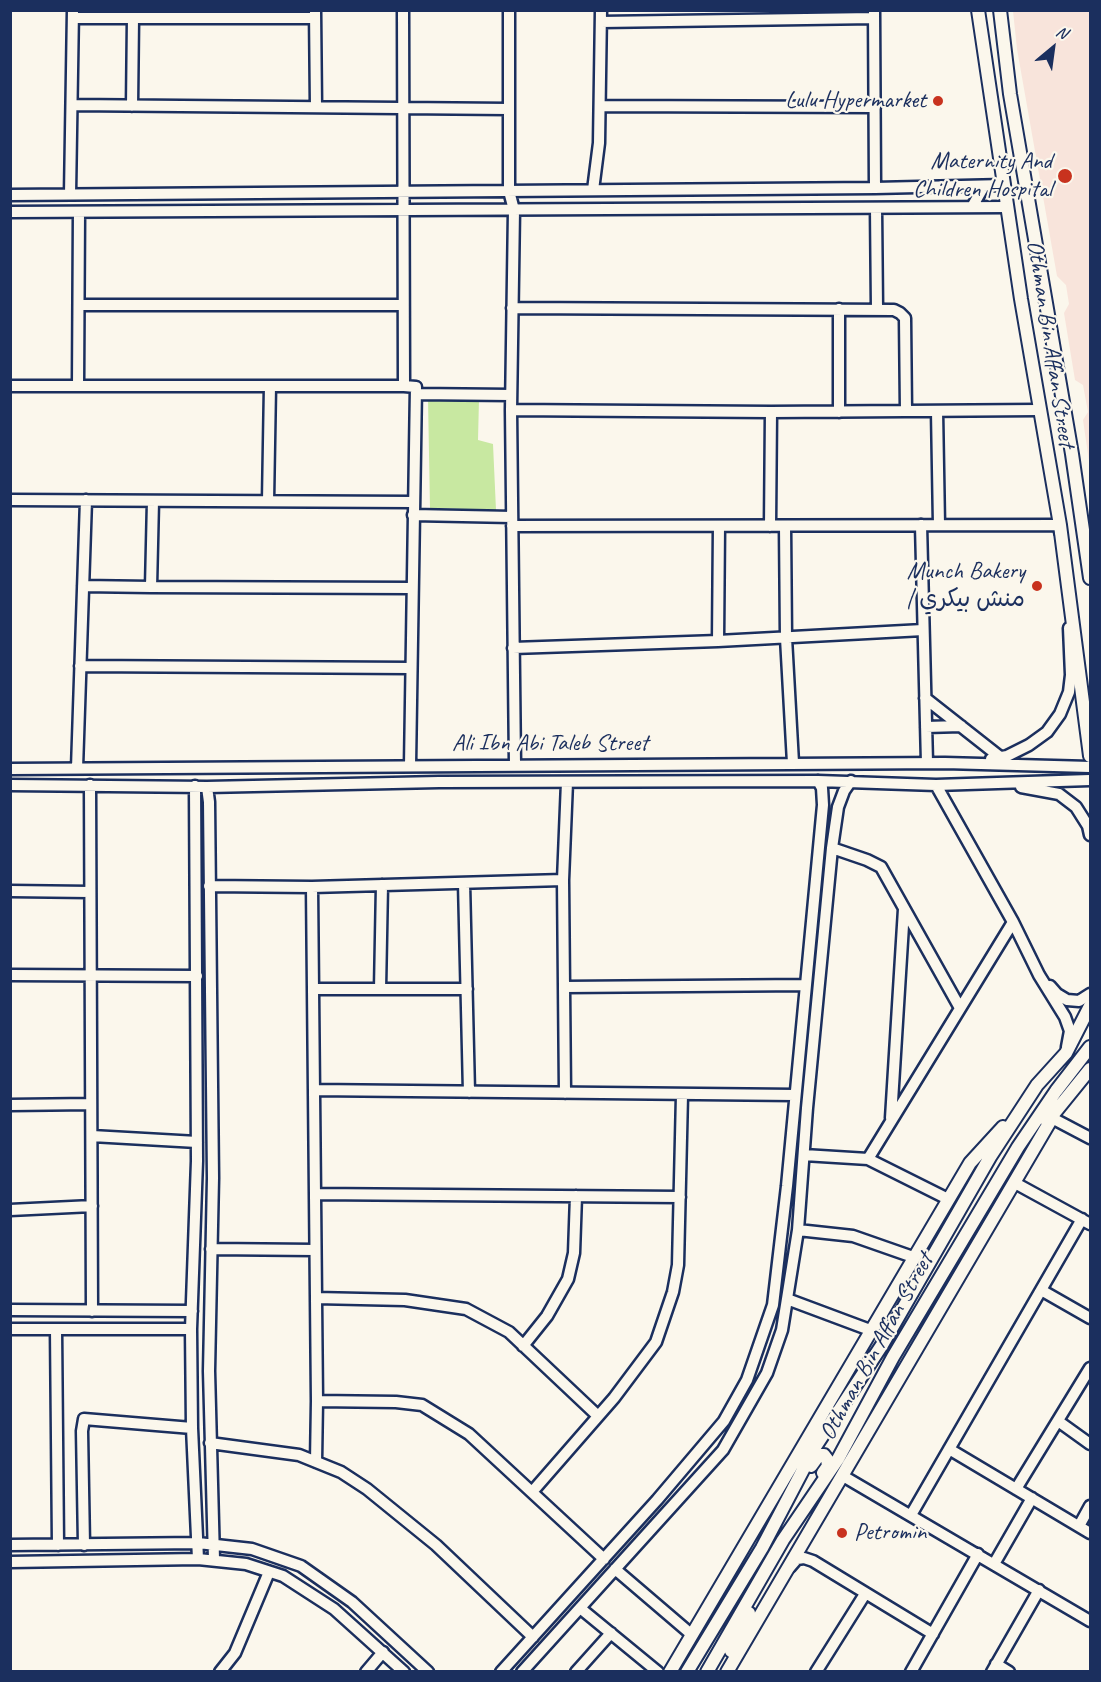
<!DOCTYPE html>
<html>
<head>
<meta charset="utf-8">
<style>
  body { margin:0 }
  #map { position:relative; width:1101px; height:1682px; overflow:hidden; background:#fbf7ec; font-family:Caveat,sans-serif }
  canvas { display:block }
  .frame { position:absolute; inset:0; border:12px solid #1b2f5e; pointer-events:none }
  .north { position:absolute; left:1023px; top:18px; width:60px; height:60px; -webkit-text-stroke:4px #fbf7ec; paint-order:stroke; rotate:29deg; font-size:16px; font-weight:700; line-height:24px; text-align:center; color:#1b2f5e }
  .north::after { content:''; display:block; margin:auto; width:21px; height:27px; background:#1b2f5e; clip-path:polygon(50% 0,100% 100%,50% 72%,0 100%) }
</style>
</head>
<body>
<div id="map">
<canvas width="1101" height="1682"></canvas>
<div class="frame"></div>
<div class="north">N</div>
</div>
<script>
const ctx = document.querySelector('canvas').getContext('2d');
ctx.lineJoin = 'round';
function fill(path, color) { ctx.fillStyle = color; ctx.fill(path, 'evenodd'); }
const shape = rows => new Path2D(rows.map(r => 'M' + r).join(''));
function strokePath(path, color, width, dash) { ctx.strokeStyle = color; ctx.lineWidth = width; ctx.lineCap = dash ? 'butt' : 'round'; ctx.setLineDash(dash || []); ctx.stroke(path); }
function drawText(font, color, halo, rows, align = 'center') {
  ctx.font = font + ' Caveat,"Playpen Sans Arabic",sans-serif'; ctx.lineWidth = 4.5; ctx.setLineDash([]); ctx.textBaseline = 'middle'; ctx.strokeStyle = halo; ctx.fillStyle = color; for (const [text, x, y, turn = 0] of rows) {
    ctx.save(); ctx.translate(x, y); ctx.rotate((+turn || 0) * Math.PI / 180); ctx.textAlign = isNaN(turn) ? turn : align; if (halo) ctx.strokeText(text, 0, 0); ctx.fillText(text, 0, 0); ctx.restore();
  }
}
fill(shape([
  [1013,11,1090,11,1090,468,1083,420,1088,412,1083,385,1075,380,1064,313,1069,304,1066,285,1057,276,1017,49]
]), '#f8e4db');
fill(shape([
  [428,399,479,399,478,440,493,444,496,510,430,508]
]), '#c8e8a1');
const minor = shape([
  [315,10,316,107],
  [509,10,509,191,514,210,511,410,515,765],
  [874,10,875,188],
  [73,18,315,18],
  [601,22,874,18],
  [72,105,509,109],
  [132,106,133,18],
  [600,106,875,107],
  [593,190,599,143,601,10],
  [70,194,73,10],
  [10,195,875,188,1004,185],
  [972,207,984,186],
  [876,208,877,309],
  [10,212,1007,207],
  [79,305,403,305],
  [512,308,894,310,900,313,905,318,906,411],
  [839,309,839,412],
  [10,386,404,386,403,10],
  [78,386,79,212],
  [404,386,416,387,410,765],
  [416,394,511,395],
  [511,410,771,412,1039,410],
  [937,411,939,525],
  [10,500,414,502],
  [153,501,151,587,412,588],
  [268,501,270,386],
  [413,515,512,517],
  [921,525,927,763],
  [512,526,1060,525,1060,532],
  [770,526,771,412],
  [785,526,786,638,793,763],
  [83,586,151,587],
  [718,641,719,526],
  [513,648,718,641,923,630],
  [80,666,411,668],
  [925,698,1000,757],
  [926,727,961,726],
  [991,759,1007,756,1029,745,1047,732,1060,714,1069,692,1071,675,1069,628],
  [77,768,86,500],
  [10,769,945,763,1090,767],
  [10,785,207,787,439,782,818,781,936,785,1090,780],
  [90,785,92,1311],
  [936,785,1013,922,1039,975,1065,1017,1070,1031,1067,1047],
  [195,786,197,1161,191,1329,192,1428,198,1559],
  [207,787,209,802,213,1178,209,1371,214,1559],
  [1021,787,1059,794,1076,807,1088,826,1090,835],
  [832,848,867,860,881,867,960,1008],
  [464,883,469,1092],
  [209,886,312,887,563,880],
  [312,887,317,1401,316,1462],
  [10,891,90,892],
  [10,975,197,976],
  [1050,986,1057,994,1067,1000,1079,1001,1090,994],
  [565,987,806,985],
  [313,989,467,989],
  [380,989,382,885],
  [314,1090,795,1095],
  [565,1093,563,880,567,782],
  [10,1105,91,1104],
  [891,1118,904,909],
  [1052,1118,1090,1138],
  [92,1136,197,1142],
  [804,1155,868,1159,948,1199],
  [868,1159,1013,922],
  [1015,1183,1090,1224],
  [315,1194,680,1197],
  [10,1210,92,1206],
  [798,1230,853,1236,913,1257],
  [211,1249,315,1250],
  [1041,1290,1090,1318],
  [316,1298,405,1300,466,1309,509,1332,598,1416],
  [787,1299,870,1330],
  [10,1310,192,1311],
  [10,1329,191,1329],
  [56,1329,58,1545],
  [523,1346,547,1316,568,1279,574,1253,576,1196],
  [317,1401,396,1402,422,1405,469,1434,604,1559],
  [1058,1421,1090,1444],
  [210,1443,299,1455,341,1472,367,1489,436,1545,533,1637],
  [949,1449,1090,1533],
  [843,1476,1090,1621],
  [1016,1489,1090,1368],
  [532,1492,614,1398,656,1342,673,1292,678,1265,682,1095],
  [911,1515,1082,1219],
  [1079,1526,1090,1506],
  [10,1545,198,1543,252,1549,301,1566,352,1602,428,1672],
  [84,1545,82,1431,84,1419,192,1428],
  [10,1562,198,1559,246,1564,283,1576,334,1609,404,1672],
  [994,1564,1032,1498],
  [790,1567,797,1559,804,1558,813,1561,933,1634],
  [615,1569,691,1634],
  [580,1608,658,1672],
  [996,1664,1009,1672],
  [220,1672,235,1653,269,1572],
  [366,1672,383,1652],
  [501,1672,657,1500,724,1421,747,1380,773,1305,787,1186,823,805,822,788,818,781],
  [522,1672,723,1450,767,1373,782,1330,798,1230,807,1108,832,848,838,807,844,791,851,781],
  [576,1672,611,1633],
  [816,1672,865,1594],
  [911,1672,978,1554],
  [992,1672,1039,1590]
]);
const major = shape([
  [978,10,1021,299,1060,525,1090,756],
  [1000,10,1010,94,1072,454,1090,578],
  [1047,1122,1090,1069],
  [811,1466,819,1455,824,1455,827,1459,828,1466,823,1473],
  [731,1651,749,1613],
  [670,1672,970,1163,1003,1127],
  [687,1672,762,1548,815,1447,882,1345,990,1157,1037,1085,1066,1053,1090,1006],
  [707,1672,783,1540,838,1459,893,1357,1018,1147,1056,1091,1090,1047],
  [727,1672,1052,1118]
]);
strokePath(minor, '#1b2f5e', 15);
strokePath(major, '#1b2f5e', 16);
strokePath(minor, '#fbf7ec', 10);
strokePath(major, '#fbf7ec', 12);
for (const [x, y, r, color] of [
  [938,101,6,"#c8321e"],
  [1065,176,8,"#c8321e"],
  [1037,586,6,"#c8321e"],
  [842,1533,6,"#c8321e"]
]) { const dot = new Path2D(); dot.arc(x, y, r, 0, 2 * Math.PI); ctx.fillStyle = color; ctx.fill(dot); strokePath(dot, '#fbf7ec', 2); }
drawText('24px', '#1b2f5e', '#fbf7ec', [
  ["Lulu Hypermarket",926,101],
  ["Maternity And",1052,162],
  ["Children Hospital",1052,190],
  ["Munch Bakery",1025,572],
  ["| منش بيكري",1025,600],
  ["Petromin",854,1533,"left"]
], 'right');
drawText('24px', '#1b2f5e', '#fbf7ec', [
  ["Othman Bin Affan Street",1050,344,81],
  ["Ali Ibn Abi Taleb Street",550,744],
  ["Othman Bin Affan Street",877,1347,-61]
]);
</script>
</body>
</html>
